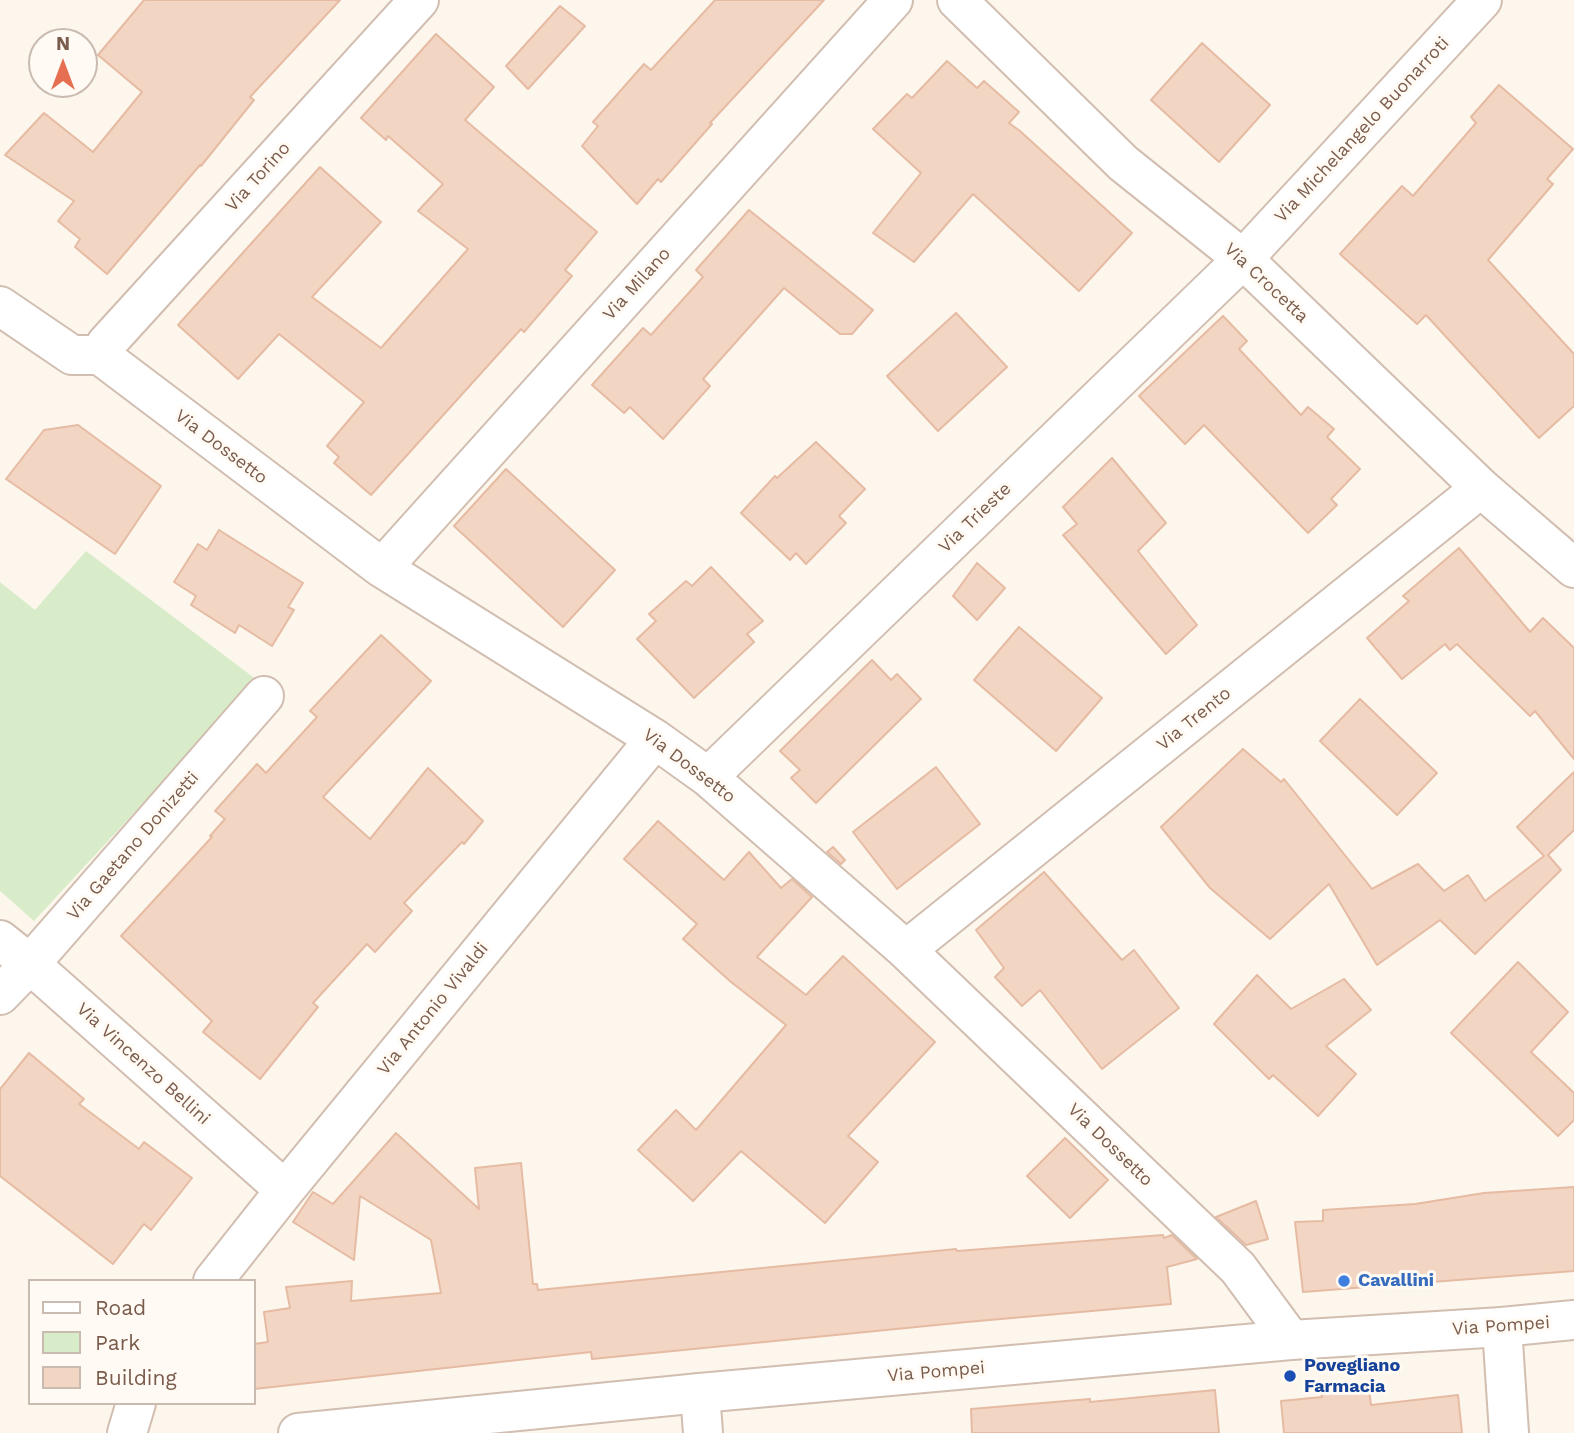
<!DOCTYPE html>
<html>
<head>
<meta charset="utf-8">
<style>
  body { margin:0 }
  #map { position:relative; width:1574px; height:1433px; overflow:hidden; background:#fdf6ec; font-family:"Work Sans",sans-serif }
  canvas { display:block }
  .legend { position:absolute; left:28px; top:1279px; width:228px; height:126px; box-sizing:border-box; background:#fffaf3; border:2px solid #cabbb1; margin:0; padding:9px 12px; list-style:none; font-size:21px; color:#7a5c4d }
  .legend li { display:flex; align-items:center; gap:14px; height:35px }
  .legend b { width:35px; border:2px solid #cabbb1 }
  .north { position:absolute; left:28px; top:28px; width:70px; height:70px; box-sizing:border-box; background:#fffaf3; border:2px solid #cabbb1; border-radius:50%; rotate:0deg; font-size:19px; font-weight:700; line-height:28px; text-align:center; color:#7a5c4d }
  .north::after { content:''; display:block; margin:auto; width:24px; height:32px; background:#e76f51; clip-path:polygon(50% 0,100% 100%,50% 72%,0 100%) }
</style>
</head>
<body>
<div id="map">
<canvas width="1574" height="1433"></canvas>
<ul class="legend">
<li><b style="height:9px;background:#fff"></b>Road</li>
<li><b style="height:19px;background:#d8ecc9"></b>Park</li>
<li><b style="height:19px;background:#f3d5c3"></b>Building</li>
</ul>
<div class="north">N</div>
</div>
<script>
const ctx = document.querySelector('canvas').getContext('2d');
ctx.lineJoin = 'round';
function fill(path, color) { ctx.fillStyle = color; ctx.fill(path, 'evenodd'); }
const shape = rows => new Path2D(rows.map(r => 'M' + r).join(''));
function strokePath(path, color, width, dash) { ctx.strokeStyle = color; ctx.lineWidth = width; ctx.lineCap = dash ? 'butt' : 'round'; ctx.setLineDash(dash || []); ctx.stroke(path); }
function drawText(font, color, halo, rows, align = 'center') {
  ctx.font = font + ' "Work Sans",sans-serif'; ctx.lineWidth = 6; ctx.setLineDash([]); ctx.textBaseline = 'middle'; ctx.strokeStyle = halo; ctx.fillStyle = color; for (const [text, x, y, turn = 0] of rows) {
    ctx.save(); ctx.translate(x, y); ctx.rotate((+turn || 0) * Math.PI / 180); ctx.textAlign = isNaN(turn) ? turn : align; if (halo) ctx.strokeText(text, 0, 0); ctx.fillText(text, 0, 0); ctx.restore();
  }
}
fill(shape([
  [86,551,257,680,34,921,0,891,0,582,35,610]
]), '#d8ecc9');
const building = shape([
  [144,0,340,0,250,97,254,100,201,166,200,165,107,274,75,247,80,239,58,221,74,201,5,155,44,113,93,152,142,92,98,55,144,0],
  [715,0,824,0,710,123,712,124,661,182,658,179,637,204,582,146,598,126,593,122,644,64,651,70,715,0],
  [560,6,585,26,528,89,506,66,560,6],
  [436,34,494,87,465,120,597,232,565,270,572,276,524,332,521,329,371,495,334,463,339,457,327,446,364,402,279,334,238,379,178,325,320,167,381,222,312,297,381,348,468,249,418,211,443,184,388,136,386,140,361,118,436,34],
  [1202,43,1270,105,1219,162,1151,100,1202,43],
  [947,61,977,88,984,81,1019,112,1009,123,1020,131,1132,233,1079,291,973,194,914,262,873,233,921,173,873,129,907,94,912,98,947,61],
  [1499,85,1573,149,1547,179,1553,184,1488,260,1574,354,1574,406,1539,438,1426,315,1417,324,1340,254,1402,186,1413,196,1476,123,1471,117,1499,85],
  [749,210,873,310,852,334,840,334,784,288,703,379,710,386,663,439,630,407,624,413,592,385,643,328,651,335,703,277,696,270,749,210],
  [956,313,1007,367,938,431,887,376,956,313],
  [1223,316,1247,341,1239,349,1301,415,1308,407,1334,429,1327,437,1360,469,1331,499,1337,505,1308,533,1204,425,1185,444,1139,396,1223,316],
  [78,425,161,486,115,554,6,479,44,430,78,425],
  [816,442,865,489,839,516,846,523,806,564,796,553,790,560,741,513,775,476,777,478,816,442],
  [1112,458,1166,523,1138,551,1197,625,1166,654,1063,535,1077,524,1063,507,1112,458],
  [506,469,615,570,563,627,454,526,506,469],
  [219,530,303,583,288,607,294,610,272,646,239,625,235,633,191,605,196,596,174,582,198,544,207,550,219,530],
  [1459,548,1530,632,1543,618,1574,648,1574,759,1535,711,1530,716,1457,644,1450,650,1445,644,1402,679,1367,638,1409,601,1403,596,1459,548],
  [977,563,1005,588,977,620,953,596,977,563],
  [711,567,763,621,747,634,754,642,694,698,637,639,656,621,649,614,686,581,692,586,711,567],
  [1019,627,1102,698,1056,751,974,680,1019,627],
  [381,635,431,681,323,797,370,839,428,768,483,821,464,844,462,842,404,903,412,911,375,952,367,944,313,1003,318,1007,260,1079,203,1032,212,1021,121,936,212,837,210,836,225,819,215,811,257,764,266,773,317,717,310,711,381,635],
  [872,660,891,680,897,674,921,699,816,803,791,778,800,770,780,751,872,660],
  [1360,699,1437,773,1397,815,1320,741,1360,699],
  [1243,749,1281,782,1284,779,1372,889,1418,864,1444,891,1468,875,1485,901,1544,856,1517,827,1574,772,1574,830,1548,855,1561,870,1475,954,1440,920,1377,965,1329,884,1270,939,1210,888,1161,827,1243,749],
  [936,767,980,824,897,889,853,832,936,767],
  [658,821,724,880,749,852,781,888,792,879,812,897,757,957,806,995,843,956,935,1042,848,1136,878,1162,825,1223,741,1151,693,1201,638,1150,676,1110,696,1130,786,1025,731,982,683,939,697,924,624,859,658,821],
  [833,847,845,860,841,864,827,852,833,847],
  [1044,872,1122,960,1134,950,1179,1008,1102,1069,1040,990,1022,1006,995,977,1004,968,976,930,1044,872],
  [1518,962,1568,1012,1531,1052,1574,1093,1574,1120,1558,1136,1451,1033,1518,962],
  [1257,975,1291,1009,1344,979,1371,1010,1326,1046,1356,1074,1318,1116,1273,1075,1269,1079,1214,1024,1257,975],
  [29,1053,84,1099,79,1104,139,1149,144,1142,192,1178,151,1230,144,1224,113,1264,0,1176,0,1089,29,1053],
  [396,1133,479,1209,475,1168,521,1163,533,1284,537,1284,538,1290,956,1249,957,1251,1163,1235,1164,1238,1172,1235,1197,1259,1167,1267,1171,1304,967,1322,592,1359,591,1352,254,1389,254,1344,268,1342,264,1312,290,1308,286,1287,352,1281,351,1301,441,1293,431,1240,360,1196,354,1260,293,1222,313,1192,333,1204,396,1133],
  [1065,1138,1108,1180,1070,1218,1027,1176,1065,1138],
  [1574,1187,1574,1271,1303,1292,1295,1222,1323,1221,1323,1210,1415,1204,1484,1193,1574,1187],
  [1256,1201,1268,1239,1246,1245,1216,1217,1256,1201],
  [1368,1382,1371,1405,1458,1395,1462,1433,1284,1433,1281,1401,1322,1397,1321,1387,1368,1382],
  [1215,1390,1219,1433,972,1433,971,1409,1090,1399,1090,1402,1215,1390]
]);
fill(building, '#f3d5c3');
strokePath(building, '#e6bba3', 2);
const minor = shape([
  [957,0,1123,163,1243,259,1481,488,1574,568],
  [0,306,72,355,100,355,382,568,655,739,708,777,906,950,1238,1268,1291,1340],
  [100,355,106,344,419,0],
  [382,568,893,0],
  [708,777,1243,259,1482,0],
  [0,940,30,964,285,1190],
  [906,950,1481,488],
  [0,995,30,964,264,696],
  [213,1281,285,1190,655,739],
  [1502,1327,1509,1433],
  [700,1393,703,1433],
  [127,1433,136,1403]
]);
const tertiary = shape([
  [298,1433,700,1393,1191,1349,1291,1340,1502,1327,1574,1320]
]);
strokePath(minor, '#d1beb0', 42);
strokePath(tertiary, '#d1beb0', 42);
strokePath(minor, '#fff', 38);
strokePath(tertiary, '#fff', 38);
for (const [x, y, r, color] of [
  [1344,1281,7,"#3f7fe0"],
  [1290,1376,7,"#1a4fb4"]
]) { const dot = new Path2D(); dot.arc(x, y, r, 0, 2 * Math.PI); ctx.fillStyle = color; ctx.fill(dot); strokePath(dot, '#fffaf3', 2.5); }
drawText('18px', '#7a5c4d', '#fffaf3', [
  ["Via Michelangelo Buonarroti",1362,130,-47],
  ["Via Torino",258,177,-48],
  ["Via Crocetta",1266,283,43],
  ["Via Milano",637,284,-48],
  ["Via Dossetto",221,447,37],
  ["Via Trieste",975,518,-44],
  ["Via Trento",1194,719,-39],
  ["Via Dossetto",689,766,37],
  ["Via Gaetano Donizetti",133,846,-49],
  ["Via Antonio Vivaldi",433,1009,-51],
  ["Via Vincenzo Bellini",143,1064,42],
  ["Via Dossetto",1110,1145,44],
  ["Via Pompei",1501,1326,-4],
  ["Via Pompei",936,1372,-5]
]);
drawText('bold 18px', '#366cbe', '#fffaf3', [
  ["Cavallini",1358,1281]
], 'left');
drawText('bold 18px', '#164399', '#fffaf3', [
  ["Povegliano",1304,1366],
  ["Farmacia",1304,1387]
], 'left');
</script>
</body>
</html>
